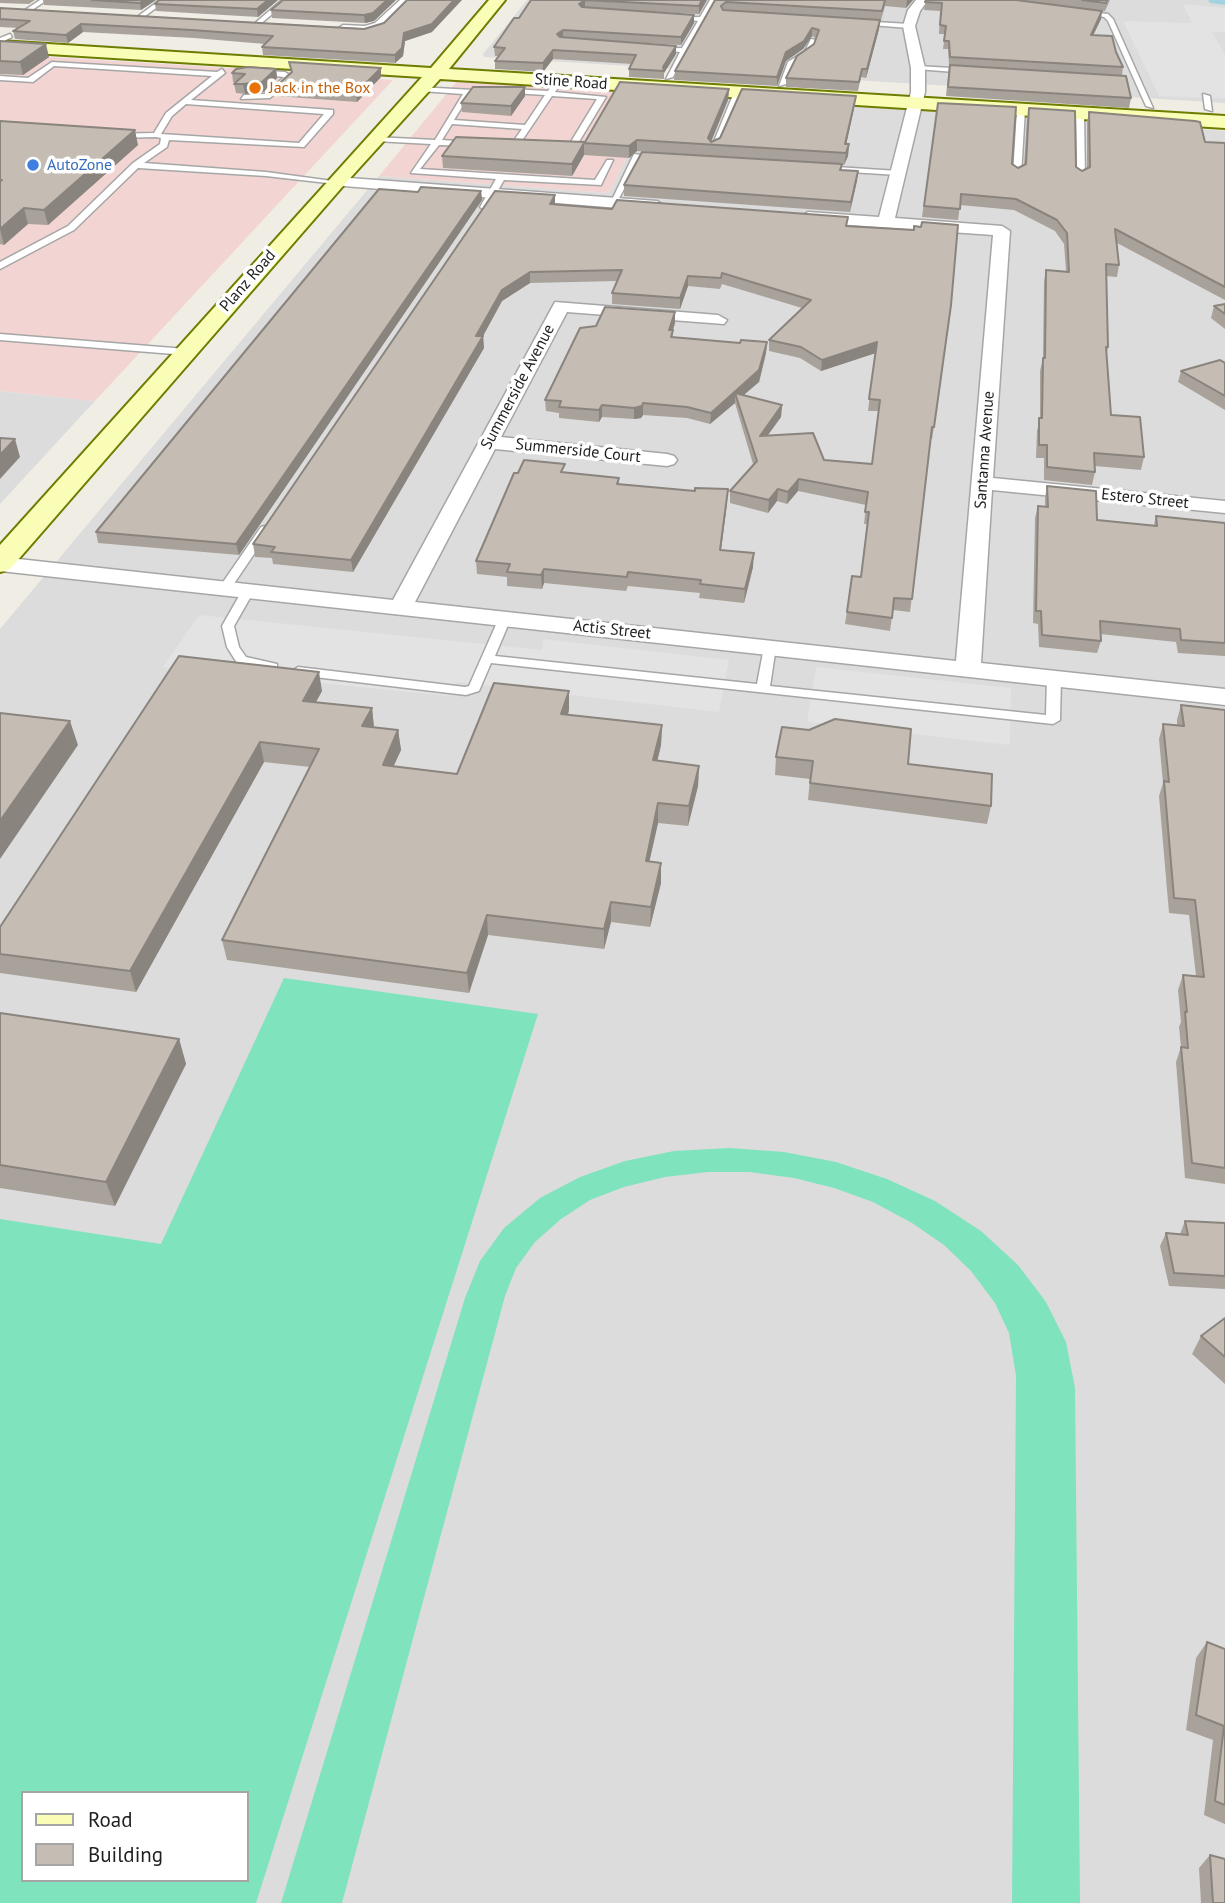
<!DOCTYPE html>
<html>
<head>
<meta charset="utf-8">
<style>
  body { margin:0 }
  #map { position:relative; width:1225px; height:1903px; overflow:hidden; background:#f0ede5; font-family:"PT Sans",sans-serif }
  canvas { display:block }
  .legend { position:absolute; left:21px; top:1791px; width:228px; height:91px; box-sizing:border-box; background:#fff; border:2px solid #a5a5a5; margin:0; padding:9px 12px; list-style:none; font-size:21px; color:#1f1f1f }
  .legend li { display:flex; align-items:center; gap:14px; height:35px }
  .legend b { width:35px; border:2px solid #a5a5a5 }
</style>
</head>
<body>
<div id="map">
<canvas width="1225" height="1903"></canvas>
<ul class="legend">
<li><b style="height:9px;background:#f9fdb6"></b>Road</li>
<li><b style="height:19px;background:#c5bcb4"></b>Building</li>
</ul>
</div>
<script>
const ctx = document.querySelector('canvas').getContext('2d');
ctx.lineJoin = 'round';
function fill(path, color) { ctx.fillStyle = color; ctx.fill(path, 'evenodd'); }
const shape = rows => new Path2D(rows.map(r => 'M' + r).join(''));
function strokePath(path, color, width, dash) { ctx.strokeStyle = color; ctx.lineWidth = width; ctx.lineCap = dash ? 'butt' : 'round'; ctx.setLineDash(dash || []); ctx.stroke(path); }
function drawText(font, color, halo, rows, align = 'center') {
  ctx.font = font + ' "PT Sans",sans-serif'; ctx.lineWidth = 7; ctx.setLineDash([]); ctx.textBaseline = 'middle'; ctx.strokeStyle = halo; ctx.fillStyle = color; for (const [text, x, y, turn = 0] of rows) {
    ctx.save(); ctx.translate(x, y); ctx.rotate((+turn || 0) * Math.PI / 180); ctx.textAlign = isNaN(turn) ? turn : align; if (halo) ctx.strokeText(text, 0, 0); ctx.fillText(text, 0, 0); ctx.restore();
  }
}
fill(shape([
  [527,0,1225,0,1225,103,484,57,483,54],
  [658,93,1225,131,1225,1903,0,1903,0,629,379,176,609,193],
  [23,1793,247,1793,247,1880,23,1880],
  [0,391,95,401,0,504]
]), '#dddcdc');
fill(shape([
  [0,54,263,70,393,80,95,401,0,391],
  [458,80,658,93,609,193,379,176]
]), '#f2d5d3');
fill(shape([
  [284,978,538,1014,256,1903,0,1903,0,1219,161,1244],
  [23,1793,247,1793,247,1880,23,1880],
  [730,1148,784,1152,836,1162,887,1179,935,1201,981,1231,1018,1265,1046,1302,1066,1342,1075,1388,1080,1903,1012,1903,1016,1376,1009,1333,995,1303,971,1271,944,1245,912,1223,873,1202,834,1188,794,1178,749,1172,708,1172,665,1177,624,1187,590,1200,561,1219,535,1242,516,1268,505,1296,342,1903,281,1903,465,1298,480,1261,504,1228,540,1198,580,1177,625,1161,674,1151]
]), '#7fe3bd');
fill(shape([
  [1183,4,1225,8,1225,32,1212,32,1225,54,1225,98,1159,96,1123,21,1192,23],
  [199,615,542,650,543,639,729,660,719,712,456,682,449,696,163,667],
  [816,667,1011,688,1010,745,807,722]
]), '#e3e3e3');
fill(shape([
  [1208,0,1225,0,1225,5,1210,3,1208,0]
]), '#a3d2e0');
const lane = shape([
  [40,0,47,0,29,12,25,12,25,10,40,0],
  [160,0,167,0,141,19,137,19,137,17,160,0],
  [282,0,289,0,258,26,254,26,254,24,282,0],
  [710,0,716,0,673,77,666,79,680,52,652,49,682,48,698,21,670,18,700,17,710,0],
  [1079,10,1108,14,1113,19,1153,108,1146,106,1108,21,1104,17,1079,12,1079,10],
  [859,21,909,24,912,26,909,28,857,24,859,21],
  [10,34,12,37,0,43,0,38,10,34],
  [811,39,816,40,811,52,794,63,786,84,779,86,788,62,805,51,811,39],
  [52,62,217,72,222,69,225,73,191,100,333,110,333,114,304,147,169,140,167,147,144,163,266,172,340,182,336,184,266,176,138,168,74,230,0,269,0,262,68,226,133,163,160,144,161,138,156,137,115,138,112,134,154,133,166,113,212,76,54,66,33,82,0,80,0,76,28,78,52,62],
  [186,104,324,114,299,143,161,134,172,116,186,104],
  [918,66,968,69,972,71,968,73,916,69,918,66],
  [252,70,285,72,292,77,270,98,241,99,244,95,265,94,284,77,255,74,252,70],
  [556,79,563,81,555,92,606,97,574,150,553,147,569,145,597,99,552,96,517,148,500,145,512,143,522,129,452,124,442,140,471,142,474,146,439,145,420,169,595,180,607,160,613,160,601,185,504,180,488,207,484,210,480,207,496,179,411,173,431,144,375,141,371,139,375,137,435,140,463,94,421,91,418,87,492,91,489,95,470,94,454,120,525,125,545,95,513,93,510,89,548,91,556,79],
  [735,90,742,92,717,149,710,151,735,90],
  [1203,94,1210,96,1212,111,1205,109,1203,94],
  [1021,108,1025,110,1021,175,1017,177,1013,175,1017,110,1021,108],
  [1080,112,1084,114,1085,178,1081,180,1077,178,1076,114,1080,112],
  [634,154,663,158,659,160,640,159,617,202,610,204,634,154],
  [821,166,898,171,902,173,898,175,818,170,821,166],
  [0,334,186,349,191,352,186,355,0,340,0,334],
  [265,526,271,529,231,588,229,591,221,591,219,588,261,527,265,526],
  [248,587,254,591,234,626,239,647,246,657,277,664,277,670,237,663,227,647,222,626,242,591,248,587],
  [505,614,511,618,495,656,757,684,764,647,770,643,776,647,770,686,1046,715,1047,678,1054,674,1061,678,1060,720,1053,724,491,663,479,691,466,695,298,675,292,671,298,667,465,687,469,686,499,618,505,614]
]);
const street = shape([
  [400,0,413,0,383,29,365,34,343,33,337,29,343,25,365,26,375,23,400,0],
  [916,0,928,0,920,11,915,26,925,68,925,92,895,218,1002,226,1010,231,993,478,1225,501,1225,513,992,490,981,663,1225,689,1225,705,0,571,0,557,393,600,555,302,718,315,727,320,724,324,567,312,501,437,667,454,674,456,677,460,674,464,667,466,495,449,415,602,956,661,993,235,808,222,800,217,808,212,879,217,911,92,911,68,903,26,908,10,916,0],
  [336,177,657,201,665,206,657,211,331,185,328,182,331,179,336,177]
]);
const secondary = shape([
  [489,0,505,0,449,69,1225,116,1225,128,440,79,343,186,10,569,0,572,0,545,422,77,0,51,0,41,431,68,489,0]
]);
strokePath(lane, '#a6a6a6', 3);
strokePath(street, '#a6a6a6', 3);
strokePath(secondary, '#6e7c00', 4);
fill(lane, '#fff');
fill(street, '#fff');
fill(secondary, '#f9fdb6');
fill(shape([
  [0,0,35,0,29,4,0,3],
  [43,0,156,0,141,10,44,5],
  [159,0,278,0,258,17,156,11,155,4],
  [396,0,374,21,365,23,272,18,271,10],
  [531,0,707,0,699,14,630,11,694,15,694,23,681,45,626,42,676,46,676,54,664,73,664,79,629,77,629,69,632,64,553,59,543,72,495,69,495,61,499,56,495,56,494,47,519,18],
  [715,0,913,0,906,8,885,6,881,20,725,11,880,20,879,29,866,78,861,77,858,91,786,87,786,78,814,44,816,38,812,36,803,49,786,61,777,86,674,80,675,71],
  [926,0,1110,0,1105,11,1077,8,1101,19,1093,35,1116,52,1123,67,1122,75,1131,98,1129,108,946,96,949,65,948,49,943,49,945,34,939,34,940,11,924,10],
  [0,8,432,32,405,41,403,56,395,63,263,55,262,47,265,44,194,38,83,32,68,43,15,39,13,31,19,28,0,27],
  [0,41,49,57,23,75,0,74],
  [289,62,381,77,357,102,276,96,275,87,291,72],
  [276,69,277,78,264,92,245,94,236,93,234,84,236,82,233,82,232,73],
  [525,87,525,96,511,116,462,112,461,103],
  [729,89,728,100,711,142,856,96,854,108,846,144,849,144,848,156,844,165,842,165,842,170,858,171,850,212,624,196,624,185,682,154,637,151,629,158,584,155,572,176,443,168,442,156,585,142],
  [938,103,1018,168,1024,165,1027,118,1029,108,1076,167,1082,171,1087,168,1087,122,1089,112,1205,142,1225,143,1225,300,1117,243,1119,265,1117,277,1105,276,1108,347,1106,356,1111,415,1144,457,1141,470,1095,466,1095,472,1092,485,1044,480,1044,458,1036,458,1037,431,1040,418,1040,371,1043,358,1044,282,1046,270,1066,271,1064,244,1055,231,1014,210,960,205,958,220,922,217],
  [0,121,138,145,48,225,28,224,4,245,0,244],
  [481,191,482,200,239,555,98,543,96,532,418,192],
  [555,195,555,205,847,226,934,427,932,439,931,439,910,612,893,610,890,631,845,624,852,576,861,577,867,524,864,524,866,505,798,491,787,504,777,501,768,513,730,503,730,491,753,464,735,403,710,424,687,418,643,415,641,418,634,419,602,417,599,422,559,418,559,413,546,411,545,400,675,323,673,330,673,337,740,343,767,342,766,353,759,382,743,395,782,405,781,417,768,435,824,460,872,464,879,411,868,411,875,353,821,371,800,358,769,351,769,340,802,308,722,284,720,289,688,286,680,309,612,304,612,293,617,281,530,283,502,301,483,336,484,348,353,572,273,564,272,558,255,557,253,544],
  [1225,304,1225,329,1211,318,1214,306],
  [1225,363,1225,410,1178,382,1181,371],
  [565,473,619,478,619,484,727,503,721,550,753,567,744,603,699,598,700,593,628,586,626,591,544,583,542,589,507,586,507,577,477,574,476,561],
  [1047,486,1097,520,1154,525,1156,516,1225,523,1225,656,1178,653,1176,642,1100,634,1101,641,1097,653,1039,647,1038,624,1033,623,1035,518,1038,506,1045,507,1045,498],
  [322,691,316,702,372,708,374,727,398,730,401,750,393,767,457,774,569,691,569,710,568,715,662,725,661,745,657,761,699,766,698,786,688,826,658,823,649,862,661,863,661,883,650,927,611,922,604,949,488,935,469,993,227,960,222,940,310,767,264,762,136,992,0,973,0,954],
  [1181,705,1225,710,1225,1184,1185,1178,1176,1062,1181,1047,1179,1027,1181,1022,1178,990,1183,975,1196,976,1189,915,1169,913,1159,796,1163,783,1159,739,1163,724,1177,725,1177,720],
  [776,757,908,764,991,806,987,824,808,800,810,779,775,775],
  [0,1013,179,1039,186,1064,115,1206,0,1188],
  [1185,1221,1225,1223,1225,1289,1169,1286,1160,1246,1166,1233,1180,1234],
  [1225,1318,1225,1384,1192,1354,1201,1336],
  [1207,1642,1225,1649,1225,1824,1204,1815,1213,1740,1186,1730,1196,1658],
  [1210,1855,1225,1903,1201,1903,1199,1868]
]), '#a9a29b');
fill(shape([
  [144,0,156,0,141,10,140,3],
  [268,0,278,0,258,17,257,9],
  [387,0,396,0,374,21,365,23,364,15],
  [454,0,462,0,432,32,405,41,403,56,395,63,395,55,404,33],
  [585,0,585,8,579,13,579,4],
  [702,0,707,0,699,14,699,6],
  [907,0,913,0,906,8],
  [1102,11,1101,19,1089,44,1091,35],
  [694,15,694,23,681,45,681,37],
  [880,20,879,29,866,78,867,69],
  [81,24,83,32,68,43,66,35],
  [812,28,812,36,803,49,786,61,777,86,777,77,786,52],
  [563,30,563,38,557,43,557,34],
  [46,44,49,57,23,75,20,62],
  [676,46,676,54,664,73,663,67],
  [553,50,553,59,543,72,543,63],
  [381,68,381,77,357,102,356,93],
  [276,69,277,78,264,92,245,94,243,84],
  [525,87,525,96,511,116,511,106],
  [729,89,728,100,710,144,708,138],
  [856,96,854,108,844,155,845,144],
  [135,130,138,145,48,225,44,210],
  [637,140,637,151,629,158,629,146],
  [584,143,584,155,572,176,572,164],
  [849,144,848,156,844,165,846,153],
  [858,171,857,181,850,212,851,202],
  [481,191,482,200,239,555,236,544],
  [555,195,555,206,550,204],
  [24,208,28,224,4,245,0,229],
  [530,272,530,283,502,301,477,347,483,336,484,348,353,572,351,560,502,290],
  [688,276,688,286,680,309,680,298],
  [675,312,675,323,669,341,669,330],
  [767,342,766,353,759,382,738,400,735,393,735,403,710,424,711,413],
  [877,342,876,353,821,371,822,360],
  [643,403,643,415,641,418,634,419,634,408],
  [602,405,602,417,599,422,599,410],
  [782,405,781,417,759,447,760,436],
  [15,439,20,457,0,479,0,455],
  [799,479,798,491,787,504,788,492],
  [728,489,727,503,719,564,720,550],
  [778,489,777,501,768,513,769,500],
  [754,553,753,567,744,603,745,589],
  [544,569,544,583,542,589,541,575],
  [319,672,322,691,306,720,303,701],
  [569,691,569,710,561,734,561,714],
  [372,708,374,728,362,726],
  [70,721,78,745,0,859,0,821],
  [662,725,661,745,653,780,653,760],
  [398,730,401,750,385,785,383,765],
  [260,742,264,762,136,992,130,971],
  [699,766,698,786,688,826,689,806],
  [658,803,658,823,645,881,646,861],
  [661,863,661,883,650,927,651,907],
  [611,902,611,922,604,949,604,929],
  [487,915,488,935,469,993,467,973],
  [179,1039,186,1064,115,1206,106,1182]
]), '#8a847e');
const building = shape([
  [92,0,144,0,140,3,92,0],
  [159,0,268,0,257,9,155,4,159,0],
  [283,0,387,0,373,13,364,15,271,10,283,0],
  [407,0,454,0,432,24,404,33,402,48,395,55,262,47,273,36,192,30,81,24,66,35,13,31,30,21,0,19,0,8,364,29,384,23,407,0],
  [531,0,702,0,699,6,585,0,579,4,582,7,694,15,681,37,563,30,557,34,560,37,676,46,663,67,664,71,629,69,636,55,553,50,543,63,495,61,505,48,494,47,514,18,519,18,531,0],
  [715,0,885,0,882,11,726,2,721,6,723,10,880,20,867,69,862,69,859,82,786,78,797,56,814,44,819,30,812,28,804,41,786,52,777,77,675,71,715,0],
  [926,0,1016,0,1102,11,1091,35,1112,36,1116,52,1123,67,950,57,949,41,944,41,946,26,940,25,942,3,925,2,926,0],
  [1082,0,1107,0,1106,3,1082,0],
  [0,41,46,44,20,62,0,61,0,41],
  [289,62,381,68,356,93,275,87,292,72,289,62],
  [950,65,1126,76,1131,98,948,87,950,65],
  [248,67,276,69,262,82,243,84,234,84,245,74,232,73,236,69,248,67],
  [620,82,729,89,708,138,711,142,720,138,742,89,856,96,845,144,849,144,846,153,637,140,629,146,584,143,572,164,442,156,456,137,585,142,620,82],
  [473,87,525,87,511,106,461,103,473,87],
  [938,103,1016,107,1012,164,1018,168,1026,164,1029,108,1075,111,1076,167,1082,171,1090,167,1089,112,1195,121,1200,122,1205,142,1225,143,1225,287,1115,229,1119,265,1106,264,1108,347,1106,347,1111,415,1140,417,1144,457,1094,453,1095,472,1047,467,1047,445,1039,445,1039,418,1042,418,1043,358,1045,358,1046,270,1069,272,1067,233,1057,220,1016,199,961,194,960,209,924,206,938,103],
  [0,121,135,130,44,210,24,208,0,229,0,181,2,180,0,180,0,121],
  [642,152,842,164,840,170,858,171,851,202,624,185,642,152],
  [421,187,481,191,236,544,96,532,379,189,418,192,421,187],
  [495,191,555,195,550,204,612,209,617,200,848,217,846,226,914,230,914,226,921,227,922,222,958,225,951,305,934,427,932,427,912,599,894,598,892,618,847,612,852,576,861,577,869,512,865,512,868,492,799,479,788,492,778,489,769,500,730,491,757,461,735,393,782,405,760,436,813,433,824,460,872,464,880,400,869,399,877,342,822,360,801,347,769,340,811,300,722,273,721,278,688,276,680,298,612,293,622,270,530,272,502,290,476,336,483,336,351,560,271,552,275,547,253,544,495,191],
  [1225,304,1225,314,1214,306,1225,304],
  [605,307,675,312,669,330,673,330,671,337,740,343,741,340,767,342,759,370,711,413,687,407,643,403,642,406,634,408,602,405,599,410,559,407,561,401,545,400,580,328,596,326,605,307],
  [1220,360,1225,363,1225,396,1181,371,1220,360],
  [0,438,15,439,0,455,0,438],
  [524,460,565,464,561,472,619,478,617,484,695,491,695,488,728,489,720,550,754,553,745,589,700,584,701,580,628,572,627,577,544,569,541,575,507,572,510,564,476,561,514,473,518,473,524,460],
  [1047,486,1096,491,1097,520,1157,526,1156,516,1225,523,1225,643,1181,640,1180,629,1100,621,1101,641,1042,635,1041,611,1036,611,1038,506,1048,507,1047,486],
  [179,656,319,672,303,701,372,708,362,726,398,730,383,765,457,774,494,683,569,691,561,714,662,725,653,760,699,766,689,806,658,803,646,861,661,863,651,907,611,902,604,929,487,915,467,973,222,940,319,749,260,742,130,971,0,954,0,927,179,656],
  [1181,705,1225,710,1225,1168,1192,1163,1181,1047,1188,1048,1185,1012,1187,1012,1183,975,1204,977,1195,900,1174,898,1164,781,1169,782,1163,724,1184,726,1181,705],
  [0,713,70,721,0,821,0,713],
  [835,719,911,729,908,764,992,774,991,806,810,783,813,761,776,757,782,727,809,730,835,719],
  [0,1013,179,1039,106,1182,0,1165,0,1013],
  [1185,1221,1225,1223,1225,1276,1174,1273,1166,1233,1188,1235,1185,1221],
  [1225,1318,1225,1357,1201,1336,1225,1318],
  [1207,1642,1225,1649,1225,1805,1215,1801,1224,1726,1196,1715,1207,1642],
  [1210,1855,1225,1859,1225,1903,1213,1903,1210,1855]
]);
fill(building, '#c5bcb4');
strokePath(building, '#8a847e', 2);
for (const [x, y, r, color] of [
  [255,88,7,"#e8710a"],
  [33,165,7,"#3f7fe0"]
]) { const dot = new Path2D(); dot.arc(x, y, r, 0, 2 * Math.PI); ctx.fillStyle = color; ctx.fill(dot); strokePath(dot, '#fff', 2.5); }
drawText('16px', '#1f1f1f', '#fff', [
  ["Stine Road",571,82,4],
  ["Planz Road",248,281,-49],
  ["Summerside Avenue",518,387,-62],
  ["Santanna Avenue",985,450,-86],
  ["Summerside Court",578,451,6],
  ["Estero Street",1145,499,6],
  ["Actis Street",612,630,6]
]);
drawText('16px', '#c56008', '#fff', [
  ["Jack in the Box",269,88]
], 'left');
drawText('16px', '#366cbe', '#fff', [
  ["AutoZone",47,165]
], 'left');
</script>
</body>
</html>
